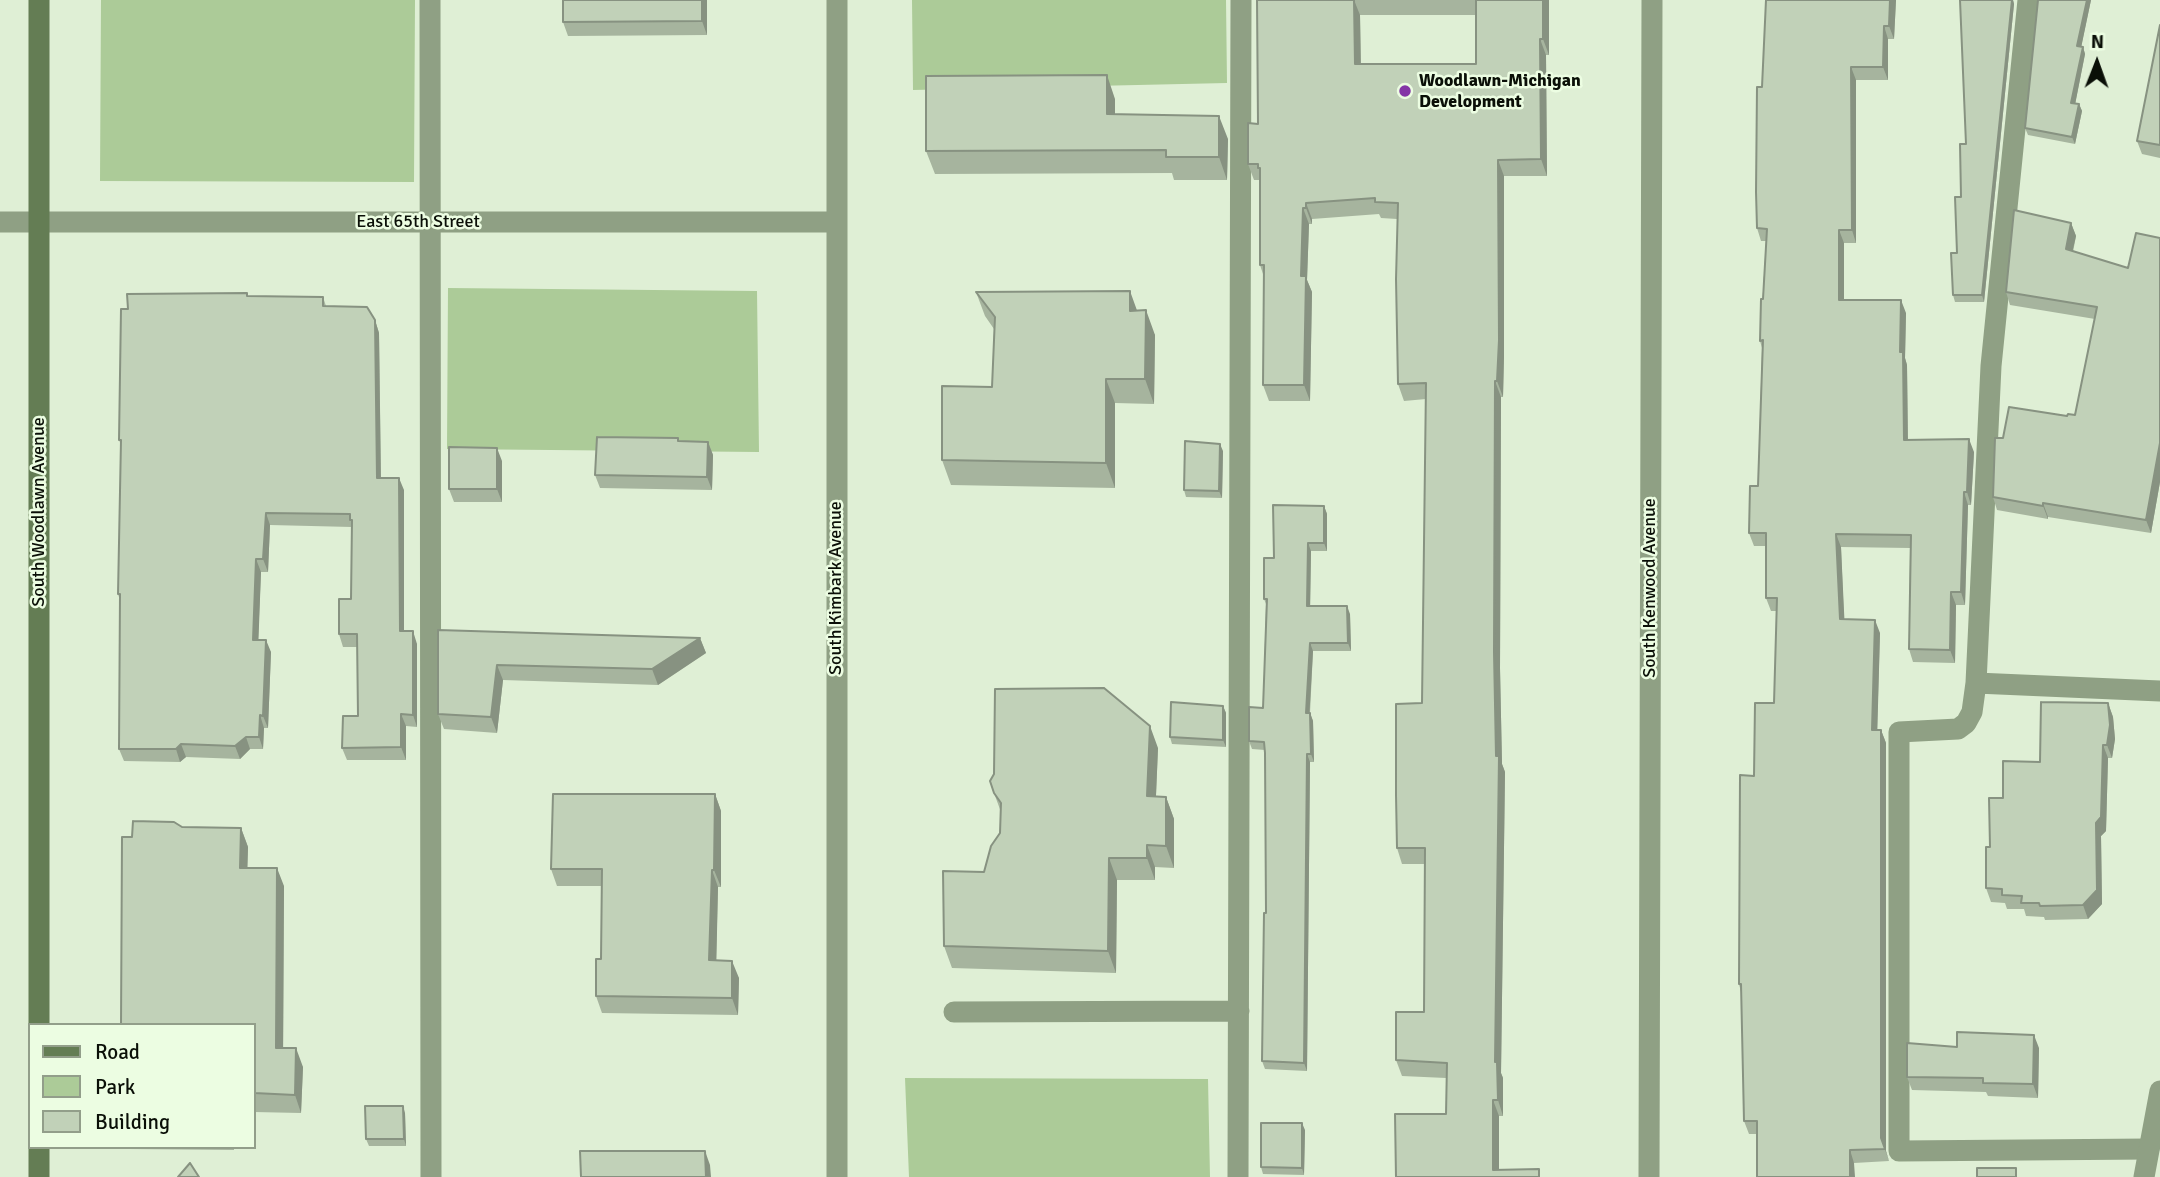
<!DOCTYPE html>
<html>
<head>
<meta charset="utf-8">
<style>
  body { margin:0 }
  #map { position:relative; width:2160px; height:1177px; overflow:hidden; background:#dfefd5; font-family:Signika,sans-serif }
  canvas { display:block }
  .legend { position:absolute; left:28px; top:1023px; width:228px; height:126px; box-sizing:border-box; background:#ecfde2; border:2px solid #929e8a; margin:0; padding:9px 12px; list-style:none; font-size:21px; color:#0a0f07 }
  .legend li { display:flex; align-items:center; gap:14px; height:35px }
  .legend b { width:35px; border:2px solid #929e8a }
  .north { position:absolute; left:2062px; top:28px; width:70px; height:70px; -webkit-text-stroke:5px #ecfde2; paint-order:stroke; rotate:1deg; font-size:19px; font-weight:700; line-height:28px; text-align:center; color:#0a0f07 }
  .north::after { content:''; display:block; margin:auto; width:24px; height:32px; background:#0a0f07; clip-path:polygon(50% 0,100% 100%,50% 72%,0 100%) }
</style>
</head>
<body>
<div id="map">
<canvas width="2160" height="1177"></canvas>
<ul class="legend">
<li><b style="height:9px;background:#647d54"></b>Road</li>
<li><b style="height:19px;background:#accb98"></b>Park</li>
<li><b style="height:19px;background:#c1d1b8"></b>Building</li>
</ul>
<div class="north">N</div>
</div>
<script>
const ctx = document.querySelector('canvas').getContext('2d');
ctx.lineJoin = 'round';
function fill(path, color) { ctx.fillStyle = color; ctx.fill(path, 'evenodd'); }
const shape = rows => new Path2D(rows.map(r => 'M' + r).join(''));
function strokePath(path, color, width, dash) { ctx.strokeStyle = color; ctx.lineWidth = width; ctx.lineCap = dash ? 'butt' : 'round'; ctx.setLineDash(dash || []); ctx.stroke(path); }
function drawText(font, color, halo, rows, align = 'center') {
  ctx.font = font + ' Signika,sans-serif'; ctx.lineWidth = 5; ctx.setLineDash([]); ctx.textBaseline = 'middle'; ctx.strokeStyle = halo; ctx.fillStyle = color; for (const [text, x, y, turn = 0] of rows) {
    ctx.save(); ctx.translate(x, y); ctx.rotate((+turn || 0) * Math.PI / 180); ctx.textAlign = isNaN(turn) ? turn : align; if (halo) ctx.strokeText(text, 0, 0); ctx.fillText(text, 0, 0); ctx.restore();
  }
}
fill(shape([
  [101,0,415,0,414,182,100,181],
  [912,0,1226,0,1227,83,913,90],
  [448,288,757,291,759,452,447,449],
  [905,1078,1208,1079,1210,1177,909,1177]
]), '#accb98');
strokePath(shape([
  [430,0,431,1177],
  [2028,0,1991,366,1976,683,1972,712,1966,723,1958,729,1899,732,1899,1151,2149,1149],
  [1976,683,2160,691],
  [954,1012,1239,1011],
  [1238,1177,1241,0]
]), '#8fa084', 21);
strokePath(shape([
  [837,0,837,1177],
  [0,222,836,222],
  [1649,1177,1652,0],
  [2144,1177,2160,1091]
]), '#8fa084', 21);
strokePath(shape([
  [39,0,39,1025],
  [39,1177,39,1147]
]), '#647d54', 21);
fill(shape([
  [563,0,707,0,707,35,568,36,563,22],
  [1257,0,1549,0,1549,55,1546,55,1547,176,1504,176,1504,356,1503,397,1501,397,1500,668,1502,764,1505,772,1501,1073,1503,1078,1503,1116,1499,1116,1396,1177,1446,1114,1446,1078,1402,1076,1396,1060,1424,1012,1425,864,1402,864,1397,848,1422,703,1426,399,1404,401,1398,384,1397,219,1381,218,1379,214,1312,219,1312,224,1309,224,1307,280,1312,292,1310,401,1269,401,1263,385,1264,277,1260,265,1260,180,1254,180,1248,164,1258,124],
  [1360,15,1476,15,1476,64,1361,64],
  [1766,0,1896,0,1894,39,1888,39,1888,80,1856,80,1856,243,1844,243,1844,300,1906,313,1905,358,1907,365,1908,440,1974,452,1971,505,1968,505,1965,605,1956,605,1955,663,1913,662,1909,649,1910,548,1841,547,1844,620,1880,633,1877,730,1881,730,1886,743,1886,1151,1889,1161,1854,1163,1757,1134,1749,1134,1744,1121,1741,992,1739,984,1754,776,1774,703,1777,611,1771,611,1766,598,1766,546,1754,546,1749,533,1758,486,1762,348,1760,341,1766,241,1761,241,1757,228],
  [1960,0,2013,0,2014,4,1984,302,1955,302,1953,295,1966,144],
  [2038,0,2091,0,2081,47,2083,47,2085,54,2075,104,2079,104,2082,111,2075,144,2028,135,2025,128],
  [2160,25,2160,158,2142,154,2137,141],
  [1115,99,1115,114,1228,139,1227,180,1174,180,1172,173,935,174,926,151],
  [2071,223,2076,236,2073,252,2128,268,2160,238,2160,482,2151,533,2048,517,2048,519,1997,510,1993,497,2003,438,2067,416,2075,415,2095,319,2010,305,2006,292],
  [976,292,1137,311,1155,335,1154,404,1115,403,1115,488,951,485,942,460,992,387,994,329,985,316],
  [247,293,248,296,323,297,326,306,375,320,379,333,381,478,404,490,404,631,417,644,417,727,406,726,406,760,347,760,342,748,358,716,357,647,343,647,339,634,351,599,352,527,270,525,268,572,261,572,258,640,271,652,268,728,264,728,263,749,250,749,240,759,186,757,180,762,124,761,119,749,120,600,118,594,121,445,119,440],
  [678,438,679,441,708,442,713,455,712,490,600,488,595,475],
  [1223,451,1222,498,1186,497,1184,490],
  [502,461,502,502,454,502,449,489],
  [1324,506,1327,514,1327,551,1311,551,1310,606,1350,614,1351,651,1313,651,1310,713,1313,721,1314,762,1310,762,1307,1071,1265,1069,1262,1061,1266,913,1265,750,1252,749,1249,741,1263,708,1266,604,1264,599,1274,558],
  [438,630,700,638,706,653,658,685,503,680,497,733,444,729,438,714],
  [2108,703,2113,717,2115,739,2112,758,2108,758,2106,831,2101,836,2102,904,2088,919,2045,920,2044,917,2026,916,2024,909,2007,909,2005,903,1991,902,1986,888,1990,847,2003,798,2040,762],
  [1223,706,1226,713,1226,747,1172,744,1170,737],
  [1158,748,1156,796,1166,797,1174,819,1174,868,1155,867,1155,880,1117,880,1116,973,952,968,944,946,984,872,1000,833,1001,812,994,793],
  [715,794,721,811,721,887,718,887,716,960,739,978,738,1015,602,1013,596,996,601,959,602,886,557,886,551,869],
  [182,827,241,828,248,847,247,868,284,886,283,1048,303,1067,301,1113,254,1112,254,1025],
  [1957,1047,2039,1048,2038,1098,1988,1096,1986,1092,1912,1090,1907,1077],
  [405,1113,406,1146,369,1146,366,1139],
  [1305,1130,1304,1175,1263,1174,1261,1167],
  [129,1147,234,1147,234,1150,130,1149]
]), '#a6b49e');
fill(shape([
  [702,0,707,0,707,35,702,21],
  [1354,0,1360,15,1361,81,1355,64],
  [1543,0,1549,0,1549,55,1543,39],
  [1890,0,1896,0,1894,39,1889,26],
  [2012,0,2013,0,2014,4,1984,302,1982,295],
  [2087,0,2091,0,2080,53,2077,46],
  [1884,26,1888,39,1888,80,1883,67],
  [1540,39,1546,55,1547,176,1541,159],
  [2083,47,2085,54,2074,110,2071,103],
  [1851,67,1856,80,1856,243,1852,230],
  [1107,75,1115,99,1115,137,1107,114],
  [2079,104,2082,111,2075,144,2072,137],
  [1219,116,1228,139,1227,180,1219,157],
  [1498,160,1504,176,1504,356,1503,397,1497,381],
  [1306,203,1312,219,1312,224,1306,208],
  [1303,208,1309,224,1307,280,1312,292,1310,401,1304,385,1301,276],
  [2071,223,2076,236,2070,262,2066,249],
  [1839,230,1844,243,1844,313,1839,300],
  [1130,291,1139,316,1130,311],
  [1901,300,1906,313,1905,358,1907,365,1908,453,1904,440,1900,352],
  [1146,310,1155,335,1154,404,1145,379],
  [375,320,379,333,381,490,377,478],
  [1106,379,1115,403,1115,488,1106,463],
  [1495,381,1501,397,1500,668,1502,764,1505,772,1501,1073,1503,1078,1503,1116,1498,1100,1495,1062,1496,756,1494,652],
  [1969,439,1974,452,1971,505,1967,492],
  [708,442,713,455,712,490,707,477],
  [2160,443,2160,482,2151,533,2146,520],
  [1220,444,1223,451,1222,498,1219,491],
  [497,448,502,461,502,502,497,489],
  [399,478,404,490,404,643,400,631],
  [1964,492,1968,505,1965,605,1961,592],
  [2043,503,2048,517,2048,519,2043,506],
  [1324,506,1327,514,1327,551,1324,543],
  [266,513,270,525,268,572,263,559],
  [1836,534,1841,547,1845,632,1840,619],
  [1308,543,1311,551,1310,614,1307,606],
  [256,559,261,572,258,652,253,640],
  [1951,592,1956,605,1955,663,1950,650],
  [1347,606,1350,614,1351,651,1348,643],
  [1875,620,1880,633,1877,742,1872,730],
  [413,631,417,644,417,727,413,715],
  [700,638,706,653,658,685,652,669],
  [266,640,271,652,268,728,263,716],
  [1310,643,1313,651,1309,721,1306,713],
  [497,665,503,680,497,733,491,717],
  [2108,703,2113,717,2115,739,2112,758,2107,745],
  [1223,706,1226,713,1226,747,1223,740],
  [1310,713,1313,721,1314,762,1311,754],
  [401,714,406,726,406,760,401,747],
  [260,715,264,728,263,749,259,737],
  [1150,726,1158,748,1155,818,1147,796],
  [1881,730,1886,743,1886,1151,1889,1161,1881,1138],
  [246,737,250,749,240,759,235,746],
  [181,744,186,757,180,762,176,749],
  [2103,745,2108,758,2106,831,2101,836,2102,904,2088,919,2083,905,2096,823],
  [1307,754,1310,762,1307,1071,1304,1063],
  [715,794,721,811,721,887,714,870],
  [1166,797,1174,819,1174,868,1166,846],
  [241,828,248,847,247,886,240,868],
  [1147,845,1155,867,1155,880,1147,858],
  [1109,858,1117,880,1116,973,1108,951],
  [277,868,284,886,283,1066,276,1048],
  [712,870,718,887,716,977,709,960],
  [732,961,739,978,738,1015,732,998],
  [2034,1035,2039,1048,2038,1098,2033,1084],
  [296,1048,303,1067,301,1113,295,1095],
  [1493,1100,1499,1116,1499,1177,1493,1170],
  [403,1106,405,1113,406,1146,404,1139],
  [1302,1123,1305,1130,1304,1175,1302,1168],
  [1850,1150,1854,1163,1855,1177,1850,1177],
  [705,1151,710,1165,711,1177,706,1177]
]), '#879281');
const building = shape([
  [563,0,702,0,702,21,563,22,563,0],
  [1257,0,1354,0,1355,64,1476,64,1476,0,1543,0,1543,39,1540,39,1541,159,1498,160,1499,340,1497,381,1495,381,1494,652,1496,756,1499,756,1495,1062,1497,1062,1498,1100,1493,1100,1493,1170,1539,1169,1539,1177,1396,1177,1395,1114,1446,1114,1447,1063,1396,1060,1396,1012,1424,1012,1425,848,1397,848,1396,795,1396,704,1422,703,1426,383,1398,384,1396,279,1398,203,1375,202,1375,198,1306,203,1306,208,1303,208,1301,276,1306,276,1304,385,1263,385,1264,265,1260,265,1260,168,1258,168,1258,164,1248,164,1248,123,1258,124,1257,0],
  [1766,0,1890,0,1889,26,1884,26,1883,67,1851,67,1852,230,1839,230,1839,300,1901,300,1900,352,1903,352,1904,440,1969,439,1967,492,1964,492,1961,592,1951,592,1950,650,1909,649,1911,535,1836,534,1840,619,1875,620,1872,730,1881,730,1881,1138,1885,1149,1850,1150,1850,1177,1757,1177,1757,1121,1744,1121,1741,984,1739,984,1740,775,1754,776,1755,703,1774,703,1777,598,1766,598,1766,533,1749,533,1750,486,1758,486,1763,340,1760,341,1761,299,1763,299,1767,229,1757,228,1756,192,1757,87,1762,87,1766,0],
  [1960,0,2012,0,1982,295,1953,295,1951,253,1957,253,1955,197,1961,197,1960,144,1966,144,1960,0],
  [2038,0,2087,0,2077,46,2083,47,2071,103,2079,104,2072,137,2025,128,2038,0],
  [2160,25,2160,145,2137,141,2160,25],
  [1107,75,1107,114,1219,116,1219,157,1166,157,1166,150,926,151,926,76,1107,75],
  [2014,210,2071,223,2066,249,2128,268,2136,233,2160,238,2160,443,2146,520,2043,503,2043,506,1993,497,1995,438,2003,438,2009,407,2067,416,2068,414,2075,415,2097,307,2006,292,2014,210],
  [1130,291,1130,311,1146,310,1145,379,1106,379,1106,463,942,460,942,386,992,387,995,317,976,292,1130,291],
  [247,293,247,296,323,297,323,306,367,307,375,320,377,478,399,478,400,631,413,631,413,715,401,714,401,747,342,748,343,716,358,716,357,634,339,634,339,599,351,599,352,520,350,520,350,514,266,513,263,559,256,559,253,640,266,640,263,716,260,715,259,737,246,737,235,746,181,744,176,749,119,749,120,594,118,594,121,440,119,440,121,309,128,309,127,294,247,293],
  [597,437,678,438,678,441,708,442,707,477,595,475,597,437],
  [1185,441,1220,444,1219,491,1184,490,1185,441],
  [449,447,497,448,497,489,449,489,449,447],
  [1273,505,1324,506,1324,543,1308,543,1307,606,1347,606,1348,643,1310,643,1306,713,1310,713,1311,754,1307,754,1304,1063,1262,1061,1264,913,1266,913,1265,753,1264,742,1249,741,1249,707,1263,708,1267,599,1264,599,1264,558,1274,558,1273,505],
  [438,630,700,638,652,669,497,665,491,717,438,714,438,630],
  [1104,688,1150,726,1147,796,1166,797,1166,846,1147,845,1147,858,1109,858,1108,951,944,946,943,871,984,872,991,846,1000,833,1001,803,994,793,990,781,994,774,995,689,1104,688],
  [1171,702,1223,706,1223,740,1170,737,1171,702],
  [2041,702,2108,703,2110,725,2107,745,2103,745,2101,817,2096,823,2097,890,2083,905,2040,906,2039,903,2021,903,2022,896,2002,895,2002,889,1986,888,1986,847,1990,847,1989,798,2003,798,2003,761,2040,762,2041,702],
  [553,794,715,794,714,870,712,870,709,960,732,961,732,998,596,996,596,959,601,959,602,869,551,869,553,794],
  [133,821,174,822,182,827,241,828,240,868,277,868,276,1048,296,1048,295,1095,254,1093,254,1025,121,1025,122,837,132,837,133,821],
  [1957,1032,2034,1035,2033,1084,1983,1083,1983,1078,1907,1077,1907,1043,1957,1047,1957,1032],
  [365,1106,403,1106,404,1139,366,1139,365,1106],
  [1261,1123,1302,1123,1302,1168,1261,1167,1261,1123],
  [580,1151,705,1151,706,1177,581,1177,580,1151],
  [190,1163,199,1177,178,1177,190,1163],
  [1977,1168,2016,1168,2016,1177,1977,1177,1977,1168]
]);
fill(building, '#c1d1b8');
strokePath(building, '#879281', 2);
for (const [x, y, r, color] of [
  [1405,91,7,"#8436a6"]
]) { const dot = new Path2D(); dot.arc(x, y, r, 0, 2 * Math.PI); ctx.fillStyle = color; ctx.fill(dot); strokePath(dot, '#ecfde2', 2.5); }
drawText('bold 18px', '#0a0f07', '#ecfde2', [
  ["Woodlawn-Michigan",1419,81],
  ["Development",1419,102]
], 'left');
drawText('18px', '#0a0f07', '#ecfde2', [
  ["East 65th Street",418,222],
  ["South Woodlawn Avenue",39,512,-90],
  ["South Kimbark Avenue",836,588,-90],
  ["South Kenwood Avenue",1650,588,-90]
]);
</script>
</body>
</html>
